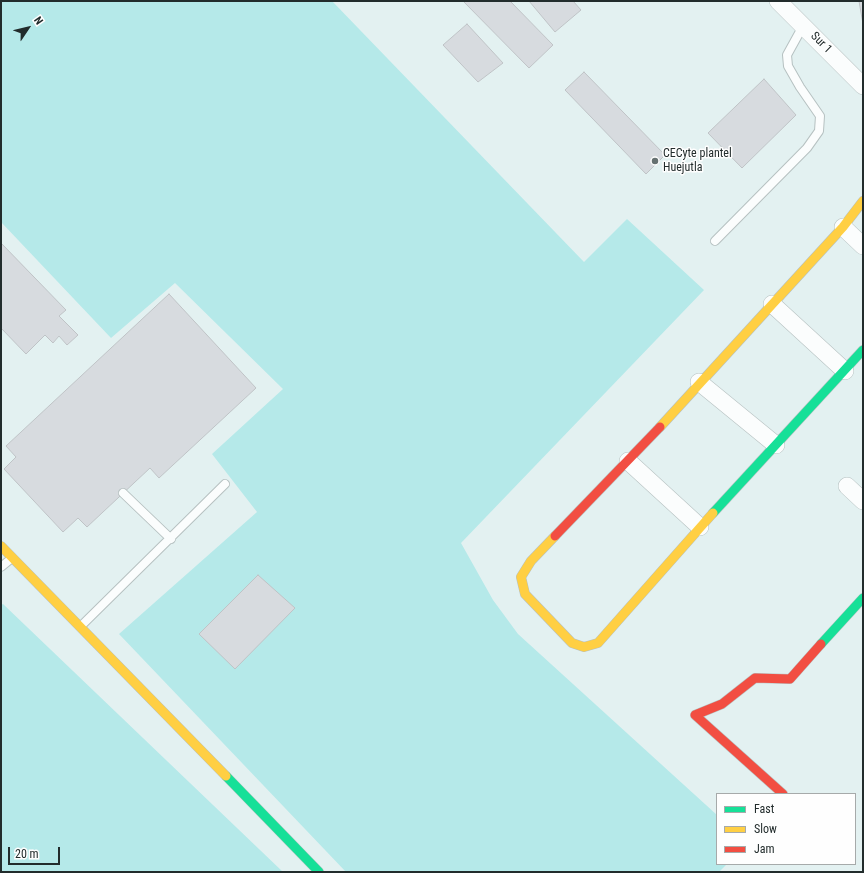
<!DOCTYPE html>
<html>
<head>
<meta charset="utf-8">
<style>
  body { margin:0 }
  #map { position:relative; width:864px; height:873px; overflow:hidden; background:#e3f1f1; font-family:"Roboto Condensed",sans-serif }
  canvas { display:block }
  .frame { position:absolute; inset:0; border:2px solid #222c2c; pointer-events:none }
  .legend { position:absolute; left:716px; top:793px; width:140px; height:72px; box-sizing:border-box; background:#fefefe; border:1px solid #a6aaaa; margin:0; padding:5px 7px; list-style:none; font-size:12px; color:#222c2c }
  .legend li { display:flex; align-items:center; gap:8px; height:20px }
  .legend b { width:20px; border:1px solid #a6aaaa }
  .north { position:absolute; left:8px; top:8px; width:40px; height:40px; -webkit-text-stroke:3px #fefefe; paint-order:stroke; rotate:55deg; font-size:11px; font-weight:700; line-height:16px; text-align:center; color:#222c2c }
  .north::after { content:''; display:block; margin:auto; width:14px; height:18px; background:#222c2c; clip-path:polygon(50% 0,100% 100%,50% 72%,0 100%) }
  .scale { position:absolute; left:8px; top:847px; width:52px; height:18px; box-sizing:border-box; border:2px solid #222c2c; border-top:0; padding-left:5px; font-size:12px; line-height:14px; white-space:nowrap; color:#222c2c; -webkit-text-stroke:3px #fefefe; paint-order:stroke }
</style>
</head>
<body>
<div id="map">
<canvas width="864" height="873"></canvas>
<div class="frame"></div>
<ul class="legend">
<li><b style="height:5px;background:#16e098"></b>Fast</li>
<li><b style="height:5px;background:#ffcf43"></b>Slow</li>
<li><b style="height:5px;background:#f24e42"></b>Jam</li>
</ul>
<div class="north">N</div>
<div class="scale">20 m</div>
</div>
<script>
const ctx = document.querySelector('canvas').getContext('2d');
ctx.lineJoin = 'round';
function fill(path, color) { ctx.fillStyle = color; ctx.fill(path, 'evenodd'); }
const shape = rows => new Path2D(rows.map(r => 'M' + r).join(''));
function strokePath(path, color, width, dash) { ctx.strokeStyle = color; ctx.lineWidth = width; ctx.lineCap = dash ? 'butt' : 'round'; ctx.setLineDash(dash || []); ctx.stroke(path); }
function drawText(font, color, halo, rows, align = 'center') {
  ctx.font = font + ' "Roboto Condensed",sans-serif'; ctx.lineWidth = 3; ctx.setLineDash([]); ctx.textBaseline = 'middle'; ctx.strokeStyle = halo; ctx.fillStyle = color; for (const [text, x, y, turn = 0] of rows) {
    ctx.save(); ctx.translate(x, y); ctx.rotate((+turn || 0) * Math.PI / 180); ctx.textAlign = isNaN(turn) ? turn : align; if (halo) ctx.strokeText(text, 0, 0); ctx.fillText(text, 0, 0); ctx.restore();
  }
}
fill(shape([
  [1,1,332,1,584,262,627,219,704,290,461,543,493,600,518,634,717,815,717,864,727,864,719,872,346,872,119,634,257,512,212,454,283,389,175,283,111,338,1,222],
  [3,604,283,872,1,872,1,605]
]), '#b5e9e9');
const building = shape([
  [463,1,510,1,553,45,529,68,463,1],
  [529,1,573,1,581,10,555,32,529,1],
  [859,1,863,1,863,24,859,1],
  [467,24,503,63,478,82,443,45,467,24],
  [584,72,665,155,646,174,565,90,584,72],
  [764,79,796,115,742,168,708,133,764,79],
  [1,243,66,310,59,316,78,335,67,345,59,336,53,343,45,335,26,354,1,328,1,243],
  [169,294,256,388,159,478,150,468,87,527,78,518,63,532,4,469,16,457,6,446,169,294],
  [258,575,295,608,235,669,199,634,258,575]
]);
fill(building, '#d7dbdf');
strokePath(building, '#bfc3c6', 1);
const lane = shape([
  [715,241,807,148,819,131,820,116,800,87,788,66,787,55,803,26],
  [123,493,171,539],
  [1,567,12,558],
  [81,626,225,484]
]);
const street = shape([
  [778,1,863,86],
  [843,227,863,246],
  [772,304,845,371],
  [699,382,776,445],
  [628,461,700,527],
  [847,486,863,501]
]);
const fast = shape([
  [713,513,863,350],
  [821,644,863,598],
  [226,776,319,872]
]);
const slow = shape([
  [660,427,843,227,863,201],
  [555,536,531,561,521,577,525,594,572,643,584,647,598,643,713,513],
  [1,546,226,776]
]);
const jam = shape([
  [555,536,660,427],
  [783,794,695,715,722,704,755,678,790,679,821,644]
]);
strokePath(lane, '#b6c1c1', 10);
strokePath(street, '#b6c1c1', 18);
strokePath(fast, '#b6c1c1', 10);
strokePath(slow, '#b6c1c1', 10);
strokePath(jam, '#b6c1c1', 10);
strokePath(lane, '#fbfdfd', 8);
strokePath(street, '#fbfdfd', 17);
strokePath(fast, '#16e098', 9);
strokePath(slow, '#ffcf43', 9);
strokePath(jam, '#f24e42', 9);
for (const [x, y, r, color] of [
  [655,161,4,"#667171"]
]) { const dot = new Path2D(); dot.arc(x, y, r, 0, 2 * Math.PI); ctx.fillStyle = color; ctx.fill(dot); strokePath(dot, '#fefefe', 1.5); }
drawText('12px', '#222c2c', '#fefefe', [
  ["Sur 1",821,43,45]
]);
drawText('12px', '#222c2c', '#fefefe', [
  ["CECyte plantel",663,154],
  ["Huejutla",663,168]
], 'left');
</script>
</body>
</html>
